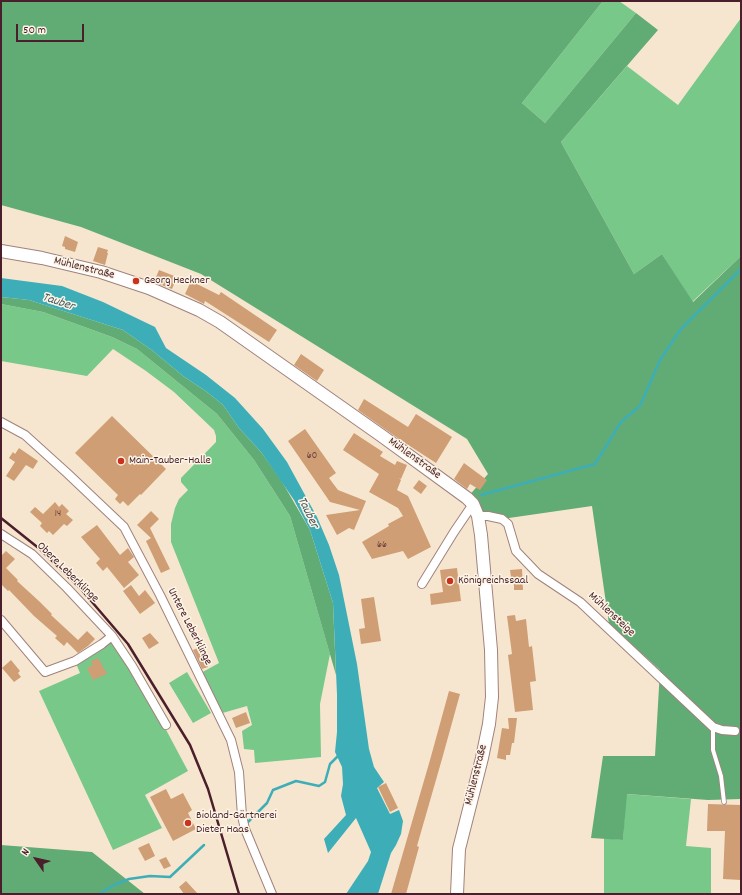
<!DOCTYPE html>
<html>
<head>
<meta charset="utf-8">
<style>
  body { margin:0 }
  #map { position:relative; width:742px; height:895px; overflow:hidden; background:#f7e6cf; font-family:Dekko,sans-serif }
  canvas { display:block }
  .frame { position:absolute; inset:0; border:2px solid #4a1f2b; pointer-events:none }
  .north { position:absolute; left:16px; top:839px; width:40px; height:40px; -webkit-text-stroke:3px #fcf5e5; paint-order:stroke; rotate:304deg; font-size:11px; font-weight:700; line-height:16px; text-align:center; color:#4a1f2b }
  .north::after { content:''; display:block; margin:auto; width:14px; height:18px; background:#4a1f2b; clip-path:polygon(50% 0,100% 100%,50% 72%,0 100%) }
  .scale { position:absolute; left:16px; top:24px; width:68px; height:18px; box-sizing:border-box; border:2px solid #4a1f2b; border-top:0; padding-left:5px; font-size:12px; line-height:14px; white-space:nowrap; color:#4a1f2b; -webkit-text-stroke:3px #fcf5e5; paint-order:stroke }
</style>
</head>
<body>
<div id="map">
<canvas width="742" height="895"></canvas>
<div class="frame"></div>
<div class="north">N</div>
<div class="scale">50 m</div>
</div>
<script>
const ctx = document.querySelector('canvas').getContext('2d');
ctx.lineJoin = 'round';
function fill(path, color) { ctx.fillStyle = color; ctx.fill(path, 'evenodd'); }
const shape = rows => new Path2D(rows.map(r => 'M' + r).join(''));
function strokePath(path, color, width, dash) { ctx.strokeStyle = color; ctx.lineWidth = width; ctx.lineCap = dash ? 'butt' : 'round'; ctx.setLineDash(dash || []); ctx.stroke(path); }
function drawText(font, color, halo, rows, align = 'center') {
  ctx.font = font + ' Dekko,sans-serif'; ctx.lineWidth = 3; ctx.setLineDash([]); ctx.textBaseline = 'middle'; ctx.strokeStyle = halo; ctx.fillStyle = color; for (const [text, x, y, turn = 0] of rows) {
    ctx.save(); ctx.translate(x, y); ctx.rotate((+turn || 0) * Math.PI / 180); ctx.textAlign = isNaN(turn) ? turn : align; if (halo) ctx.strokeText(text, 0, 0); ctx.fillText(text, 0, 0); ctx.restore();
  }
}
fill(shape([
  [603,1,619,1,636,13,545,123,522,103],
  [741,18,741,256,692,302,662,254,634,274,561,142,627,66,678,105],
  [1,304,43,312,112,337,137,349,217,414,254,460,290,516,330,654,320,704,321,757,255,763,254,750,244,749,242,731,252,725,247,706,219,714,199,674,219,663,171,542,171,524,175,508,179,499,188,490,181,482,181,478,216,442,216,436,214,430,174,392,146,371,113,349,87,376,1,361],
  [112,636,132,666,188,771,145,795,162,828,113,850,39,691,80,673,75,661],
  [187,672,211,713,193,723,169,683],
  [626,794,691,799,686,846,711,848,711,894,604,894,604,838,623,840]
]), '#77c889');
fill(shape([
  [1,1,603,1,522,103,545,123,636,13,658,30,561,142,634,274,662,254,693,302,741,256,741,799,708,800,627,794,623,840,591,838,603,756,655,756,660,670,609,624,592,506,502,519,478,516,467,498,488,474,467,439,201,274,81,227,1,205],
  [1,297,29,300,123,330,153,351,183,376,207,392,223,405,239,428,261,452,281,480,310,530,333,603,336,675,290,516,254,460,217,414,137,349,112,337,43,312,1,304],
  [1,845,92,852,145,894,1,894]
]), '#61ac75');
fill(shape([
  [1,278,62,286,103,302,155,327,166,348,206,375,235,398,263,429,287,462,317,517,329,545,339,575,357,664,369,749,374,767,384,782,377,788,390,814,399,810,403,821,401,834,396,845,391,853,378,894,346,894,368,861,371,852,356,818,328,853,324,839,346,815,341,796,343,784,342,767,335,752,337,732,337,695,333,603,310,530,294,500,261,452,239,428,223,405,207,392,183,376,153,351,123,330,29,300,1,297]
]), '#3daeb8');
strokePath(shape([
  [481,495,595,464,621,422,640,406,660,360,681,329,741,269],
  [248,822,267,803,273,790,296,781,319,786,325,782,330,764,338,756,341,755],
  [99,894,114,885,129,879,150,876,170,877,204,845]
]), '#3daeb8', 2.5);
fill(shape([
  [65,236,78,242,75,252,65,249,65,247,62,246],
  [98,247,108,250,107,253,108,253,105,265,93,261],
  [159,270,177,277,172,289,154,282],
  [191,281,219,295,221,292,277,330,269,342,205,301,204,304,185,294],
  [301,354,324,370,317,381,294,365],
  [364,399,408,427,416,414,452,437,436,463,399,439,358,410],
  [112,416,166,469,141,495,140,494,128,506,123,501,120,504,115,499,118,495,75,453],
  [305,429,336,473,329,478,338,490,366,501,354,530,349,528,337,535,326,515,360,510,330,502,288,441],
  [354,433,383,452,380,456,395,465,397,461,407,465,401,479,399,478,401,480,397,490,408,496,431,547,408,559,403,551,372,559,362,542,389,526,388,524,403,516,398,508,369,492,379,474,343,450],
  [19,448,38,461,33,469,26,465,14,481,6,476,15,462,9,458,13,452,15,454],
  [464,463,487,480,480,490,470,484,467,489,454,479],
  [419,480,427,486,421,494,413,488],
  [55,502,59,507,62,504,69,511,66,514,73,520,67,526,64,524,53,535,49,531,47,533,40,526,42,523,30,512,35,507,43,514],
  [151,511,159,519,150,528,170,569,161,573,146,541,151,538,137,525],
  [97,525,120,555,128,548,134,557,128,562,139,575,124,588,107,567,103,571,96,563,100,559,81,537],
  [6,551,15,559,6,568,18,580,17,581,40,602,52,614,51,615,78,640,87,631,95,639,88,646,78,653,67,642,64,646,55,638,57,636,34,616,9,590,8,591,1,584,1,556],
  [457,568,461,601,431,605,430,594,443,592,440,570],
  [522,569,523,590,514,590,514,584,512,584,510,570],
  [131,585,139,596,145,590,155,603,140,614,123,591],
  [374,597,381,641,361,644,359,629,365,628,361,599],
  [515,615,516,621,526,619,529,647,532,646,536,681,530,682,533,710,515,712,508,655,512,654,507,616],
  [150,633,159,643,149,649,142,638],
  [200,647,208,667,202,669,193,650],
  [98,658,107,674,93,680,87,668,93,665,91,661],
  [11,660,20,671,18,673,21,677,14,682,2,668],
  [449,691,460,694,442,759,417,846,419,847,406,894,391,894,430,760],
  [246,712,250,723,236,728,232,718],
  [508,718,517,718,514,743,512,743,510,755,506,755,506,760,497,758,502,728,509,729],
  [386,783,398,808,390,812,378,787],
  [166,789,171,799,183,793,192,810,188,813,196,829,173,841,150,797],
  [708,804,741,805,741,880,723,879,725,831,707,831],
  [149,843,155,856,145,861,138,848],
  [166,857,171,866,164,869,159,860],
  [186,881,198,894,184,894,179,887]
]), '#cf9e75');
const lane = shape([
  [713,727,713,750,721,776,724,802]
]);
const street = shape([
  [1,422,25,435,67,473,124,527,160,595,231,740,239,772,242,816,245,829,272,894],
  [478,516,488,516,502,519,508,524,516,551,538,574,580,602,713,727,722,730,735,731],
  [1,534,32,554,67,588,112,636,132,666,166,725],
  [422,584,454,532,473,504],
  [1,620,45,672,75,661,102,644,112,636]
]);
const secondary = shape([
  [1,251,42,258,101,272,149,288,199,310,220,322,382,436,467,498,473,504,478,516,481,535,491,650,492,697,489,724,482,758,459,849,457,894]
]);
strokePath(lane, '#a0827d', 5.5);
strokePath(street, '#a0827d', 10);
strokePath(secondary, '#a0827d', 14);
strokePath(lane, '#fff', 4);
strokePath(street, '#fff', 8);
strokePath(secondary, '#fff', 12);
strokePath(shape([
  [1,518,41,550,80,588,128,644,190,745,208,789,239,894]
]), '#4a1f2b', 2.5);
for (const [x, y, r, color] of [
  [136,281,4,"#c8321e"],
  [121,461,4,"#c8321e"],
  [450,581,4,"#c8321e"],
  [188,823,4,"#c8321e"]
]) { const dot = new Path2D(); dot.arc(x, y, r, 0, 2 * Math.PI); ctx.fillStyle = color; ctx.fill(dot); strokePath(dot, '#fcf5e5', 1.5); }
drawText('10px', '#6b3f3e', null, [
  ["60",312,457],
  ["14",58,515],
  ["66",382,546]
]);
drawText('12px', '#4a1f2b', '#fcf5e5', [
  ["Mühlenstraße",84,269,14],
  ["Mühlenstraße",414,459,36],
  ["Obere Leberklinge",67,573,44],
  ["Mühlensteige",611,615,43],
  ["Untere Leberklinge",189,627,63],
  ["Mühlenstraße",477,775,-76]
]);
drawText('12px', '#4a1f2b', '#fcf5e5', [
  ["Georg Heckner",144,281],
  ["Main-Tauber-Halle",129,461],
  ["Königreichssaal",458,581],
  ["Bioland-Gärtnerei",196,816],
  ["Dieter Haas",196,830]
], 'left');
drawText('italic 13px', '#455863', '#fcf5e5', [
  ["Tauber",58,303,18],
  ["Tauber",307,513,64]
]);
</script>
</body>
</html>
